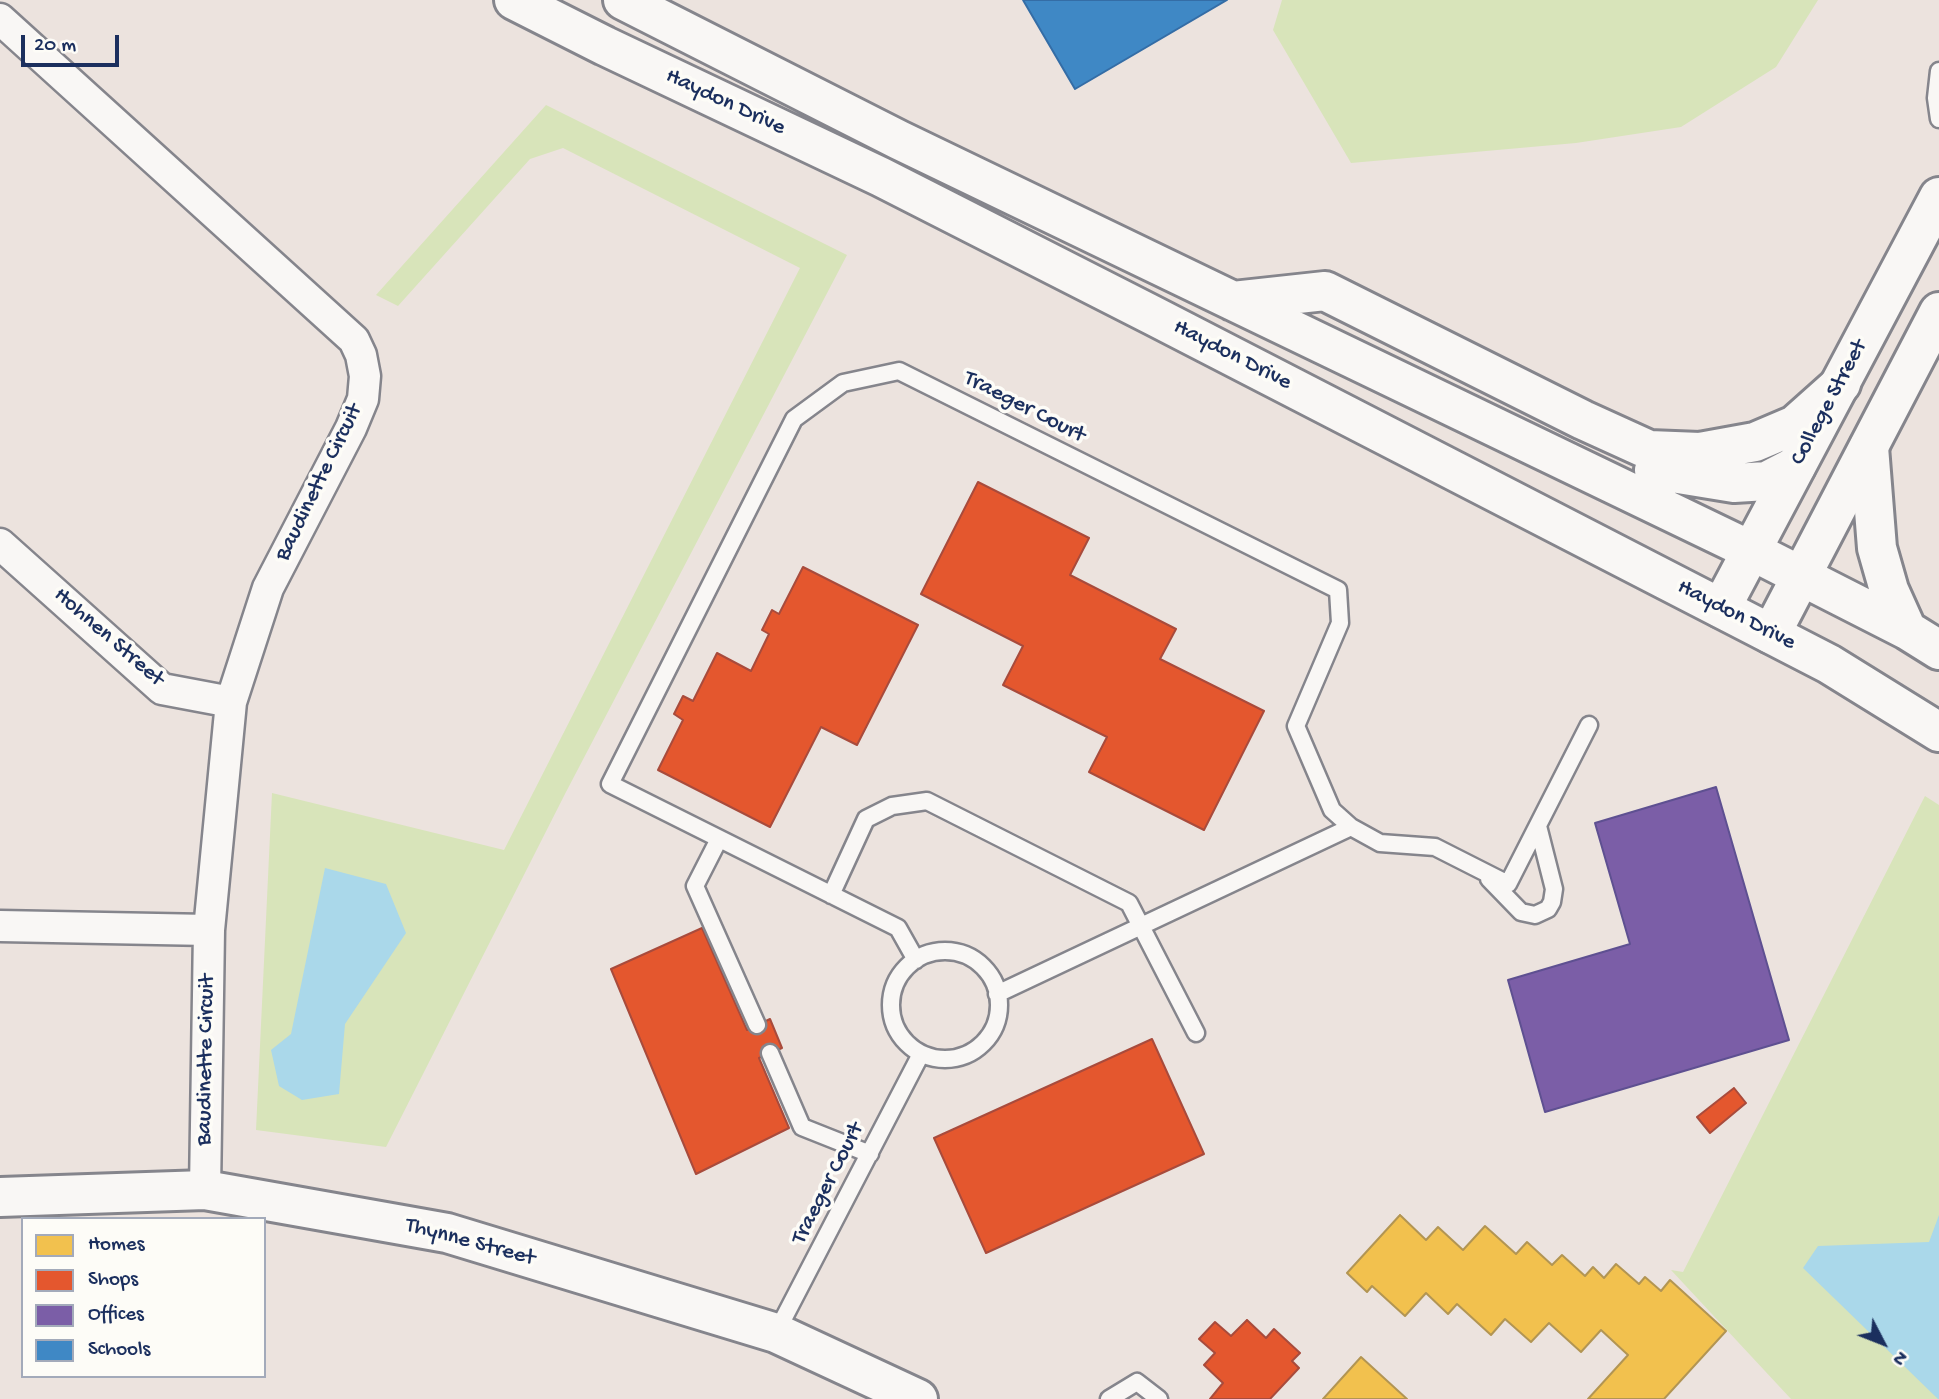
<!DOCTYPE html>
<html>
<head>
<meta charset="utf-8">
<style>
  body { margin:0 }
  #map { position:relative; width:1939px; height:1399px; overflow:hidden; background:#ece3de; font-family:"Gochi Hand",sans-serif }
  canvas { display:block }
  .legend { position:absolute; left:21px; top:1217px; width:245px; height:161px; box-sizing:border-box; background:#fdfcf7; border:2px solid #a3aaba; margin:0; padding:9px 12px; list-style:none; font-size:21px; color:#1b2f5e }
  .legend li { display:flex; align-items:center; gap:14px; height:35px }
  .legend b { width:35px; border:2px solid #a3aaba }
  .north { position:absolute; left:1848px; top:1308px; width:70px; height:70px; -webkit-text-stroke:5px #fdfcf7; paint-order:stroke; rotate:132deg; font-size:19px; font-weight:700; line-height:28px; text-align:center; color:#1b2f5e }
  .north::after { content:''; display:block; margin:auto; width:24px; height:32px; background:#1b2f5e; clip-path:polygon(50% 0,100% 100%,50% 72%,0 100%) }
  .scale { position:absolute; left:21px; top:35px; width:98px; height:32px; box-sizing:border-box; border:4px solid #1b2f5e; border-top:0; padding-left:9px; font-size:21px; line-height:24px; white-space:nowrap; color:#1b2f5e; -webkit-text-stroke:5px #fdfcf7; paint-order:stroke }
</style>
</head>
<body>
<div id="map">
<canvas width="1939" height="1399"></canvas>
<ul class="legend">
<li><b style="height:19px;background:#f2c14e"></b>Homes</li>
<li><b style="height:19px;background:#e4572e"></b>Shops</li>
<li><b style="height:19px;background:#7b5ea7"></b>Offices</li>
<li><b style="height:19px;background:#3f88c5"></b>Schools</li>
</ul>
<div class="north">N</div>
<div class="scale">20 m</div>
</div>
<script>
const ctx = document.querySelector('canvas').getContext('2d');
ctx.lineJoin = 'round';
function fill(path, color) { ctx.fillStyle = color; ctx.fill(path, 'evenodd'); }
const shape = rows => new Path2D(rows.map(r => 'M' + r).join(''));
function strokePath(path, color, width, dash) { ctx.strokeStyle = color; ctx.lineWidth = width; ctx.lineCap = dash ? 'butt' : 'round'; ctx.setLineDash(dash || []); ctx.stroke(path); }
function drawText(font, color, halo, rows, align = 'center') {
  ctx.font = font + ' "Gochi Hand",sans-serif'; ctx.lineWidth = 7; ctx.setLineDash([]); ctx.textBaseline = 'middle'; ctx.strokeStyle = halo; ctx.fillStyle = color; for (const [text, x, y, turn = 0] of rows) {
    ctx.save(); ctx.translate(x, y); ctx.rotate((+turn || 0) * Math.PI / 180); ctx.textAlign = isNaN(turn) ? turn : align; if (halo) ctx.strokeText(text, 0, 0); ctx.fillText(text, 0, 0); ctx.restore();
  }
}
fill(shape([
  [1282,0,1818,0,1776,67,1681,127,1576,143,1351,163,1273,30],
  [546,105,847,255,566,792,386,1147,256,1130,272,793,504,850,800,268,563,148,530,159,398,306,376,295],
  [1925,796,1939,805,1939,1399,1791,1399,1671,1270,1683,1272]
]), '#d8e4ba');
fill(shape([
  [325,868,386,884,406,933,345,1024,339,1094,302,1100,279,1086,271,1050,291,1034],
  [1939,1215,1939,1399,1938,1399,1803,1268,1818,1246,1929,1242]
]), '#aad8ea');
const homes = shape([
  [1400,1215,1426,1240,1438,1227,1463,1250,1485,1226,1516,1254,1527,1242,1552,1265,1562,1255,1585,1276,1593,1267,1604,1278,1616,1264,1639,1284,1645,1277,1661,1291,1670,1280,1726,1331,1664,1399,1588,1399,1628,1355,1601,1330,1581,1352,1549,1323,1531,1342,1505,1319,1491,1335,1457,1304,1448,1314,1426,1293,1405,1316,1372,1286,1367,1292,1347,1273,1400,1215],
  [1361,1357,1407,1399,1323,1399,1361,1357]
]);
fill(homes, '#f2c14e');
strokePath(homes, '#b29553', 2);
const shops = shape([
  [978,482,1089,538,1070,575,1176,629,1160,659,1264,711,1204,830,1089,772,1107,737,1003,685,1023,646,921,594,978,482],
  [803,567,918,625,857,745,821,727,770,827,658,770,683,720,674,714,683,696,693,701,717,653,751,671,769,634,762,630,772,610,779,614,803,567],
  [702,928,747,1030,770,1019,782,1048,759,1058,789,1128,696,1174,611,969,702,928],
  [1152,1039,1204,1154,986,1253,934,1138,1152,1039],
  [1734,1088,1746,1103,1710,1133,1697,1117,1734,1088],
  [1247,1320,1266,1338,1274,1329,1300,1353,1292,1361,1299,1368,1270,1399,1210,1399,1223,1383,1204,1365,1215,1353,1199,1339,1215,1322,1231,1336,1247,1320]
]);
fill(shops, '#e4572e');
strokePath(shops, '#a84b3c', 2);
const offices = shape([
  [1716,787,1789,1040,1545,1112,1508,980,1630,944,1595,823,1716,787]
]);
fill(offices, '#7b5ea7');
strokePath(offices, '#5e5091', 2);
const schools = shape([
  [1023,0,1227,0,1075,89,1023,0]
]);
fill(schools, '#3f88c5');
strokePath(schools, '#346da6', 2);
const service = shape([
  [1939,71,1936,98,1939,119],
  [719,839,695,886,757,1025],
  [1489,879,1521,912,1535,915,1548,909,1552,902,1554,889,1538,826],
  [831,895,866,819,892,806,927,801,1129,903,1196,1033],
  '891 1005a54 54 0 1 1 108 0a54 54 0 1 1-108 0Z',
  [916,960,898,928,610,784,794,419,843,383,899,371,1338,590,1340,623,1296,726,1332,810,1351,827,1380,843,1435,847,1508,884,1589,725],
  [997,994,1351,827],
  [770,1053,802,1127,870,1154],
  [776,1333,921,1054],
  [1109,1399,1137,1382,1159,1399]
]);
const minor = shape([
  [0,19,354,340,361,355,365,376,363,399,351,428,268,588,231,702,209,930,205,1190],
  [0,544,162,689,231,702],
  [0,926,209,930]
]);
const tertiary = shape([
  [1721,608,1939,197],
  [1771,634,1939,312],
  [0,1197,205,1190,447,1233,776,1333,918,1399]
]);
const secondary = shape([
  [514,0,605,46,881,177,1154,316,1829,664,1939,732],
  [623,0,899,140,1752,551,1907,630,1939,650],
  [1233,301,1325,291,1583,420,1649,450,1700,452,1755,442,1795,425,1841,384],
  [1869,447,1877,548,1889,590,1907,630],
  [1654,470,1734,483,1767,481,1796,466]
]);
strokePath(service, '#85858c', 21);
strokePath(minor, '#85858c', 35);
strokePath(tertiary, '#85858c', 44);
strokePath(secondary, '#85858c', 44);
strokePath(service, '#f9f7f5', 16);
strokePath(minor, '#f9f7f5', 30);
strokePath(tertiary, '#f9f7f5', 38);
strokePath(secondary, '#f9f7f5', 38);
drawText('23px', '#1b2f5e', '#fdfcf7', [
  ["Haydon Drive",725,103,25],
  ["Haydon Drive",1232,356,27],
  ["College Street",1830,403,-62],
  ["Traeger Court",1024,408,27],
  ["Baudinette Circuit",320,483,-64],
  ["Haydon Drive",1736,616,27],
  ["Hohnen Street",108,638,41],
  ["Baudinette Circuit",207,1060,-89],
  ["Traeger Court",829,1184,-63],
  ["Thynne Street",470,1243,15]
]);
</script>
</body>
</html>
